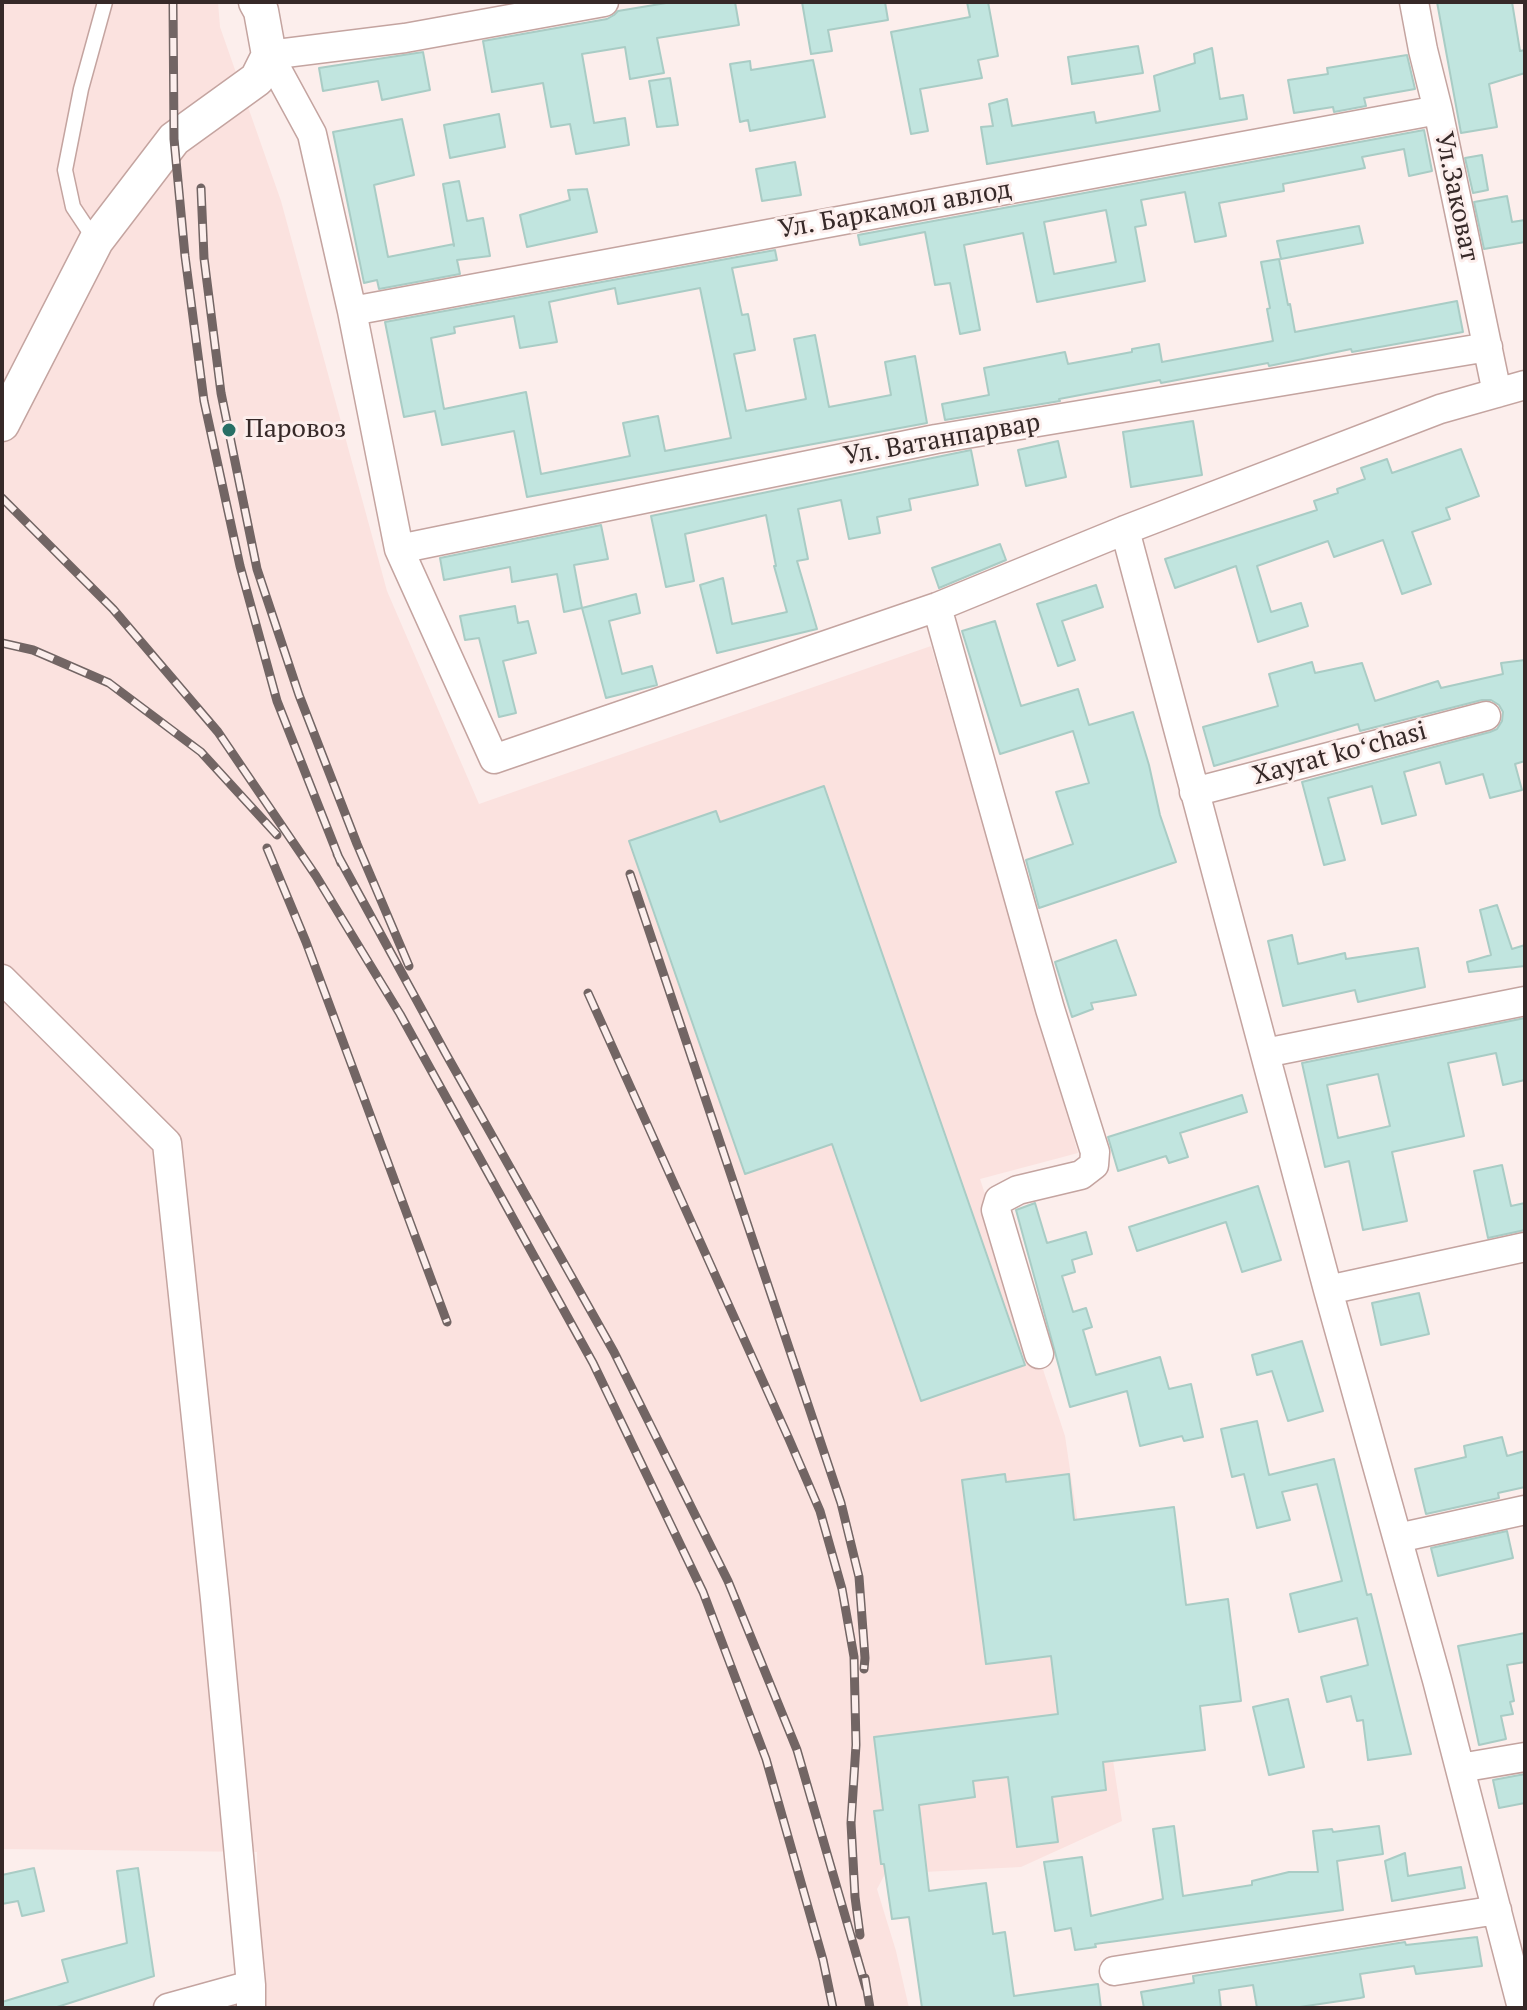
<!DOCTYPE html>
<html>
<head>
<meta charset="utf-8">
<style>
  body { margin:0 }
  #map { position:relative; width:1527px; height:2010px; overflow:hidden; background:#fceeec; font-family:"PT Serif",serif }
  canvas { display:block }
  .frame { position:absolute; inset:0; border:4px solid #362928; pointer-events:none }
</style>
</head>
<body>
<div id="map">
<canvas width="1527" height="2010"></canvas>
<div class="frame"></div>
</div>
<script>
const ctx = document.querySelector('canvas').getContext('2d');
ctx.lineJoin = 'round';
function fill(path, color) { ctx.fillStyle = color; ctx.fill(path, 'evenodd'); }
const shape = rows => new Path2D(rows.map(r => 'M' + r).join(''));
function strokePath(path, color, width, dash) { ctx.strokeStyle = color; ctx.lineWidth = width; ctx.lineCap = dash ? 'butt' : 'round'; ctx.setLineDash(dash || []); ctx.stroke(path); }
function drawText(font, color, halo, rows, align = 'center') {
  ctx.font = font + ' "PT Serif",serif'; ctx.lineWidth = 6; ctx.setLineDash([]); ctx.textBaseline = 'middle'; ctx.strokeStyle = halo; ctx.fillStyle = color; for (const [text, x, y, turn = 0] of rows) {
    ctx.save(); ctx.translate(x, y); ctx.rotate((+turn || 0) * Math.PI / 180); ctx.textAlign = isNaN(turn) ? turn : align; if (halo) ctx.strokeText(text, 0, 0); ctx.fillText(text, 0, 0); ctx.restore();
  }
}
fill(shape([
  [2,2,218,2,220,27,281,201,387,591,479,804,931,646,1078,1153,980,1179,1065,1436,1122,1821,1021,1867,885,1874,877,1889,896,1951,909,2008,258,2008,257,1852,2,1849]
]), '#fbe2df');
const building = shape([
  [672,2,735,2,739,25,657,38,664,73,630,79,625,47,582,54,594,123,625,118,629,145,576,154,570,124,551,127,543,83,492,92,483,41,607,19,614,15,618,11,672,2],
  [802,2,885,2,888,20,828,30,832,51,811,54,802,2],
  [967,2,988,2,998,56,978,60,982,78,920,89,928,131,911,134,891,32,970,17,967,2],
  [1437,2,1512,2,1520,51,1525,50,1525,73,1489,84,1497,127,1461,133,1437,2],
  [1138,46,1143,73,1072,84,1068,57,1138,46],
  [1212,48,1220,99,1243,95,1247,119,987,164,981,127,993,126,989,104,1007,99,1012,126,1094,112,1096,123,1160,111,1154,76,1195,63,1194,54,1212,48],
  [423,52,430,90,382,100,378,81,323,91,319,68,423,52],
  [1407,55,1415,89,1364,98,1366,106,1334,112,1333,107,1294,113,1288,80,1328,74,1327,68,1407,55],
  [813,60,825,117,750,131,748,120,740,122,730,64,750,61,751,70,813,60],
  [670,78,678,125,657,127,649,81,670,78],
  [499,114,505,147,450,158,444,125,499,114],
  [402,119,414,175,374,185,388,257,454,244,454,246,443,184,459,181,467,221,483,218,490,256,457,260,460,274,379,289,377,280,364,283,333,132,402,119],
  [1424,130,1432,171,1409,176,1404,149,1362,157,1365,168,1283,184,1284,191,1219,203,1226,236,1195,242,1185,192,1141,200,1146,225,1135,227,1145,281,1037,302,1023,233,964,245,980,330,960,334,950,283,935,285,925,232,860,245,858,235,1424,130],
  [1106,210,1116,262,1054,274,1044,222,1106,210],
  [1482,155,1488,190,1473,193,1465,158,1482,155],
  [795,162,801,195,762,201,756,169,795,162],
  [587,189,597,232,527,247,520,215,570,200,568,190,587,189],
  [1507,196,1512,222,1525,220,1525,242,1484,249,1474,202,1507,196],
  [1359,226,1363,243,1281,259,1277,241,1359,226],
  [775,250,777,260,732,268,742,315,748,314,755,350,734,354,746,411,806,399,794,339,815,335,829,407,891,395,885,362,915,356,927,423,527,497,514,431,442,445,435,411,404,417,385,322,775,250],
  [615,288,618,304,700,288,731,438,665,451,658,416,623,423,630,456,541,474,526,392,444,409,431,338,455,333,454,327,514,316,520,348,557,342,549,302,615,288],
  [1279,259,1288,305,1290,304,1295,332,1457,301,1463,332,1352,352,1351,349,1269,366,1268,363,1161,383,1160,380,1059,399,1060,401,945,420,942,404,989,395,984,368,1065,352,1068,364,1132,352,1132,349,1159,344,1162,362,1273,341,1267,309,1270,308,1261,262,1279,259],
  [1193,421,1202,475,1131,487,1123,432,1193,421],
  [1058,441,1066,477,1026,486,1018,450,1058,441],
  [1461,449,1479,496,1446,508,1450,519,1412,532,1431,584,1402,594,1383,540,1334,557,1328,541,1257,566,1271,612,1301,603,1308,626,1258,642,1236,566,1175,588,1165,559,1317,510,1314,501,1338,493,1337,489,1365,479,1361,468,1387,459,1392,473,1461,449],
  [971,450,978,485,909,499,911,510,877,517,880,533,849,539,841,500,798,509,808,559,797,561,817,629,717,653,700,585,723,578,732,624,787,612,774,566,776,566,766,515,685,534,694,581,666,587,651,516,971,450],
  [601,525,608,559,574,565,582,608,564,612,557,574,512,582,510,567,444,580,440,558,601,525],
  [1000,544,1006,560,939,588,932,568,1000,544],
  [1096,585,1103,607,1062,621,1075,660,1058,666,1037,604,1096,585],
  [636,594,640,613,609,621,622,674,652,666,657,685,606,698,582,608,636,594],
  [515,606,518,623,528,621,536,653,503,661,516,713,499,717,479,638,465,640,460,616,515,606],
  [995,621,1021,706,1078,689,1089,725,1133,712,1149,765,1160,815,1176,862,1039,908,1026,860,1073,844,1056,792,1089,783,1073,731,1000,754,962,631,995,621],
  [1525,660,1525,761,1515,764,1522,790,1490,798,1483,774,1446,784,1440,762,1404,772,1416,815,1382,824,1372,786,1328,798,1345,860,1324,865,1302,782,1490,732,1497,729,1502,721,1503,712,1499,705,1491,700,1482,700,1360,731,1358,724,1214,766,1203,727,1278,706,1269,674,1312,662,1315,673,1362,663,1375,701,1438,681,1441,688,1503,674,1501,663,1525,660],
  [824,786,1025,1365,921,1401,832,1144,745,1174,629,841,716,811,720,822,824,786],
  [1497,905,1512,949,1525,945,1525,966,1469,972,1467,962,1491,955,1480,910,1497,905],
  [1292,935,1298,964,1345,953,1346,959,1418,948,1425,987,1358,1002,1355,990,1283,1006,1268,941,1292,935],
  [1116,940,1136,995,1091,1003,1093,1009,1072,1017,1055,962,1116,940],
  [1525,1018,1525,1080,1503,1085,1496,1053,1448,1063,1464,1136,1392,1152,1407,1221,1363,1230,1349,1161,1325,1167,1302,1063,1525,1018],
  [1378,1074,1390,1126,1338,1138,1327,1085,1378,1074],
  [1242,1095,1247,1112,1180,1133,1188,1157,1169,1163,1166,1156,1118,1171,1108,1137,1242,1095],
  [1502,1165,1511,1206,1525,1203,1525,1230,1488,1238,1474,1171,1502,1165],
  [1258,1186,1281,1260,1242,1272,1226,1222,1137,1251,1129,1227,1258,1186],
  [1035,1203,1047,1243,1086,1232,1092,1254,1072,1260,1075,1272,1062,1276,1073,1312,1086,1308,1092,1327,1083,1330,1096,1375,1160,1357,1169,1389,1191,1384,1203,1437,1184,1441,1182,1436,1140,1446,1127,1391,1070,1407,1016,1210,1035,1203],
  [1419,1293,1429,1334,1381,1345,1372,1303,1419,1293],
  [1302,1341,1323,1411,1288,1421,1272,1371,1257,1375,1252,1355,1302,1341],
  [1257,1421,1269,1475,1334,1459,1367,1595,1371,1594,1411,1754,1368,1760,1363,1720,1357,1721,1351,1696,1327,1702,1321,1677,1368,1665,1357,1618,1299,1632,1290,1594,1342,1581,1317,1484,1282,1492,1290,1520,1257,1528,1244,1474,1232,1477,1221,1429,1257,1421],
  [1502,1437,1507,1456,1525,1451,1525,1487,1498,1493,1499,1498,1426,1514,1415,1469,1466,1457,1464,1446,1502,1437],
  [1005,1474,1006,1482,1069,1474,1074,1520,1174,1507,1186,1605,1228,1599,1241,1701,1200,1706,1205,1750,1103,1762,1106,1790,1052,1797,1058,1842,1017,1847,1008,1777,973,1781,975,1797,919,1805,929,1891,986,1883,993,1934,1005,1932,1014,1996,1098,1984,1101,2008,922,2008,909,1917,892,1919,884,1864,881,1864,874,1811,883,1810,874,1737,1058,1714,1051,1656,986,1664,962,1480,1005,1474],
  [1507,1531,1513,1558,1438,1576,1431,1548,1507,1531],
  [1525,1633,1525,1662,1507,1665,1514,1701,1510,1702,1513,1714,1501,1716,1506,1739,1479,1745,1458,1646,1525,1633],
  [1288,1699,1304,1767,1269,1775,1253,1707,1288,1699],
  [1525,1774,1525,1803,1499,1808,1493,1780,1525,1774],
  [1174,1826,1183,1896,1252,1885,1252,1881,1289,1872,1318,1872,1313,1831,1332,1829,1333,1832,1379,1826,1383,1854,1337,1861,1343,1910,1095,1944,1096,1947,1075,1950,1071,1928,1055,1931,1044,1862,1082,1857,1091,1916,1163,1899,1153,1829,1174,1826],
  [1405,1853,1408,1876,1461,1867,1465,1888,1392,1901,1385,1861,1405,1853],
  [34,1868,44,1911,22,1916,18,1901,2,1904,2,1875,34,1868],
  [138,1868,154,1976,54,2008,2,2008,2,2002,68,1982,62,1960,127,1943,117,1871,138,1868],
  [1477,1937,1482,1966,1416,1974,1414,1966,1360,1974,1364,1997,1360,1998,1293,2008,1257,2008,1253,1985,1219,1990,1221,2008,1144,2008,1141,1992,1194,1983,1193,1976,1405,1942,1406,1945,1477,1937]
]);
fill(building, '#c1e5df');
strokePath(building, '#a9ccc5', 2);
const service = shape([
  [95,240,73,207,65,170,81,89,105,2]
]);
const minor = shape([
  [604,2,405,38,269,55,312,134,352,311,399,549,494,759,937,607,1125,530,1440,409,1525,385],
  [1414,2,1423,50,1438,110,1497,393],
  [352,311,1438,110],
  [1125,530,1328,1290,1437,1680,1522,2008],
  [399,549,936,439,1488,347],
  [937,607,1050,1009,1095,1152,1094,1165,1081,1175,1018,1190,999,1200,996,1210,1039,1354],
  [1194,792,1486,716],
  [2,979,167,1143,215,1599,251,1985,251,2008],
  [1265,1053,1525,1001],
  [1328,1290,1525,1247],
  [1398,1538,1525,1510],
  [1460,1768,1525,1757],
  [1114,1971,1497,1910],
  [168,2008,251,1985]
]);
const tertiary = shape([
  [2,424,96,241,174,139,257,79,269,55,261,11,256,2]
]);
strokePath(service, '#c4a4a0', 17);
strokePath(minor, '#c4a4a0', 31);
strokePath(tertiary, '#c4a4a0', 37);
strokePath(service, '#fff', 14);
strokePath(minor, '#fff', 28);
strokePath(tertiary, '#fff', 34);
const rail = shape([
  [173,2,174,139,185,256,204,401,240,566,277,701,341,863],
  [201,188,204,258,221,393,257,569,299,695,357,844,409,966],
  [2,498,113,609,218,732,316,876,400,1014,593,1363,703,1592,766,1759,823,1960,833,2008],
  [2,643,33,650,109,683,201,752,277,835],
  [267,848,306,942,447,1322],
  [337,854,446,1054,614,1352,728,1581,797,1750,866,1988],
  [630,874,841,1503,859,1577,865,1658,864,1669],
  [588,993,789,1439,820,1511,842,1589,854,1657,856,1745,851,1823,855,1897,860,1935],
  [865,1978,870,2008]
]);
strokePath(rail, '#726564', 9);
strokePath(rail, '#fceeec', 6, [18]);
for (const [x, y, r, color] of [
  [229,430,8,"#276f65"]
]) { const dot = new Path2D(); dot.arc(x, y, r, 0, 2 * Math.PI); ctx.fillStyle = color; ctx.fill(dot); strokePath(dot, '#fceeec', 3); }
drawText('26px', '#362928', '#fceeec', [
  ["Ул.Заковат",1456,197,78],
  ["Ул. Баркамол авлод",895,210,-10],
  ["Ул. Ватанпарвар",942,440,-10],
  ["Xayrat koʻchasi",1340,754,-15]
]);
drawText('26px', '#362928', '#fceeec', [
  ["Паровоз",245,430]
], 'left');
</script>
</body>
</html>
